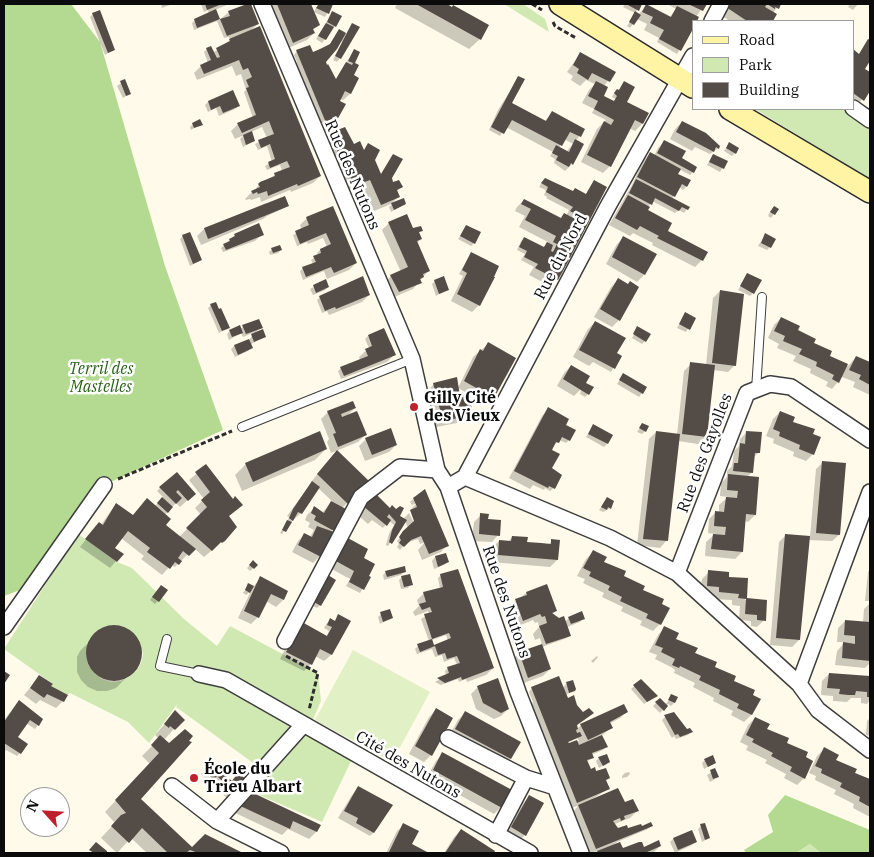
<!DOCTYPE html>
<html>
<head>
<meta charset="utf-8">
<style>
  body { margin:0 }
  #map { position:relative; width:874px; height:857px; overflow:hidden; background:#fffae9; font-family:"IBM Plex Serif",serif }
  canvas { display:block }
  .frame { position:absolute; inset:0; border:5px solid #0b0b0b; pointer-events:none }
  .legend { position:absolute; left:692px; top:20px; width:162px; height:90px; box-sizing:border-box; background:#fff; border:1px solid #9d9d9d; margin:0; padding:6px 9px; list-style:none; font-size:15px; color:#0b0b0b }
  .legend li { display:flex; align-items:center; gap:10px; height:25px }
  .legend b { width:25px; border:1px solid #9d9d9d }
  .north { position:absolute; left:20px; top:787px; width:50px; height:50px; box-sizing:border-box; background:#fff; border:1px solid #9d9d9d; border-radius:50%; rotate:296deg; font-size:14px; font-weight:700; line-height:20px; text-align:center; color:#0b0b0b }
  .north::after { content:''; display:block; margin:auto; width:18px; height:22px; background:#bd212c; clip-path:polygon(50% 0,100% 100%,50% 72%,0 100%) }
</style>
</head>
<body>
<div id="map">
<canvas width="874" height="857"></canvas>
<div class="frame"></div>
<ul class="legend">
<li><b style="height:6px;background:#fff3a4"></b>Road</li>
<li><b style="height:14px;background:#d0e9b3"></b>Park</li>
<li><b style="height:14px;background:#544c47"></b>Building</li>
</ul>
<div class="north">N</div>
</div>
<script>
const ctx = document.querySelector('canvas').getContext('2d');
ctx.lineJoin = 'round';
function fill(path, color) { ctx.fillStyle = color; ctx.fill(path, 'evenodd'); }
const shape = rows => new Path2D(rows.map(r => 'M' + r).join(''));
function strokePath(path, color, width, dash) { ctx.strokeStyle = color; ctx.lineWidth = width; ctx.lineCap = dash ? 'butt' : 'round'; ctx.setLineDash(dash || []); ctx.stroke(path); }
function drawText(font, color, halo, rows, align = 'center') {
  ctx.font = font + ' "IBM Plex Serif",serif'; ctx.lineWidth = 5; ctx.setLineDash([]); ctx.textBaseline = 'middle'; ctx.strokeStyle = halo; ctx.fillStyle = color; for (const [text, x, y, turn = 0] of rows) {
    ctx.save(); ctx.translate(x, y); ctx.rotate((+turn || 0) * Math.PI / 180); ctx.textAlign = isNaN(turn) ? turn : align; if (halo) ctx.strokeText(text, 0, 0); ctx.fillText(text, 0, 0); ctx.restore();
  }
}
fill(shape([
  [504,4,523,4,545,19,549,32],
  [755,109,848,109,870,123,870,179],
  [78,534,117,562,132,568,184,619,217,646,230,626,318,673,321,701,310,726,352,759,322,822,250,791,256,765,176,707,178,703,149,743,128,722,70,693,68,695,51,686,53,684,4,649],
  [113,625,122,626,130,630,137,637,141,645,143,654,141,663,136,671,129,677,121,681,111,682,102,679,95,674,89,666,86,658,87,648,90,639,96,632,104,628],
  [810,844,821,853,796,853]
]), '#d0e9b3');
fill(shape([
  [4,4,71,4,100,42,165,266,223,430,104,485,24,592,20,590,4,596],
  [785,795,870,830,870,853,821,853,810,844,796,853,746,853,744,850,773,832,768,815]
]), '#b4da92');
fill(shape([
  [353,650,430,692,392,762,315,720]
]), '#e2f0c5');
fill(shape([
  [161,4,172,4,162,8],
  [201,4,229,4,215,10,219,20,229,12,258,24,249,32,320,176,313,183,291,192,290,190,261,202,260,197,251,200,250,199,246,200,245,199,252,192,257,190,256,188,261,183,282,171,280,165,267,170,265,166,272,162,267,146,258,150,255,144,267,138,262,127,251,132,254,140,243,147,240,139,244,135,235,139,231,131,238,124,253,118,244,92,246,90,241,74,236,76,232,66,197,80,194,73,201,66,208,63,204,52,207,49,213,53,230,40,229,37,224,38,217,21,194,30,192,23,195,20,209,14,208,10,204,12],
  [267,4,310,4,319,25,312,30,314,33,307,40,286,49],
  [318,4,332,5,325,17,314,12],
  [397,4,446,4,487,25,480,39,469,49,395,8],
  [625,4,641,4,635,13,638,15,646,6,669,18,676,9,667,4,705,4,696,17,698,18,696,21,693,21,685,41,677,54,657,42,659,38,644,30,647,24,637,19,630,28,627,26,635,13,623,7],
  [726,4,778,4,779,5,773,13,776,15,771,21,730,21,722,16],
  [850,4,858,4,853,10,848,7],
  [332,13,335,26,322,43,316,39],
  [93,14,113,50,105,55,90,17],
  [352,25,340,58,337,62,333,60,342,42,340,41,325,61,335,81,354,50,352,76,357,78,350,94,343,100,340,99,331,128,324,135,293,66,297,62,294,55,297,51,312,54,329,46,339,30,346,34],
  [868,40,870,42,870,46,867,50,870,59,863,69,870,74,870,89,856,107,853,104,853,50,859,55],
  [581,53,614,72,604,86,602,96,613,102,616,99,612,97,614,93,617,90,618,91,624,83,625,102,647,113,642,124,635,131,629,128,610,166,603,173,581,162,597,129,606,120,592,113,594,109,582,103,589,90,595,84,586,80,580,86,571,80,573,76,567,72],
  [519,77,511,104,544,122,552,113,584,129,576,141,572,164,565,171,554,163,555,159,550,156,553,152,506,127,500,136,489,130,498,110],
  [564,139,573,144,566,152,559,148],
  [124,81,129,94,123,98,117,86],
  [232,92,238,106,235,109,219,116,216,108,208,112,205,105,208,102],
  [682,122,718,148,710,154,695,147,692,151,670,139,675,129],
  [193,124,201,124,191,130,190,127],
  [344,128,353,145,373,160,380,176,393,155,390,178,393,184,401,187,396,191,398,197,391,204,374,211,362,186,345,193,323,141,330,134],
  [665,141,678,163,693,172,690,175,679,169,677,174,686,187,683,190,679,187,672,199,688,207,684,213,679,210,675,213,652,201,646,211,666,231,702,260,695,267,652,245,653,243,633,233,630,236,609,225,632,185,643,161,650,154,654,156,658,148],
  [729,144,735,153,732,156,724,151],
  [713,155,726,162,720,172,707,165],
  [594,181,569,257,557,279,550,286,529,275,534,267,521,260,525,254,517,250,521,241,525,238,543,248,548,242,519,227,525,216,515,211,517,207,524,200,560,219,566,216,569,210,546,198,547,197,544,195,546,190,539,187,542,182,572,192,586,195],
  [266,203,287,205,284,208,267,216,263,219,201,245,197,236,204,229],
  [392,204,405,204,391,212,389,207],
  [333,207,356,263,349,270,327,279,324,271,303,280,300,271,303,268,313,264,311,260,318,255,317,253,320,250,327,247,323,238,308,244,307,242,297,246,293,235,302,230,300,225,307,218],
  [771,210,774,214,771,218,768,216],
  [389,223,412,230,421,231,418,233,421,239,417,243,429,270,413,289,392,298,384,283,391,276,401,272,382,230],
  [467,226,474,243,471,246,458,239],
  [237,233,262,234,255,241,223,252,221,248],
  [765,235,770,247,767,250,758,246],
  [183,236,201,260,190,266,180,239],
  [624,237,655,254,644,275,637,282,606,264,617,244],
  [272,249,281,250,278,253,270,255,269,252],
  [471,253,479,305,472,312,451,301,463,276,459,274],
  [748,274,753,293,750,296,738,290],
  [618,280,619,320,612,327,594,317,611,287],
  [325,281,328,287,325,290,313,295,310,289],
  [435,281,448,289,436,296,432,284],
  [720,291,735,365,728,372,713,370,705,437,698,444,678,441,666,541,660,548,637,545,649,439,656,432,677,435,684,371,691,364,706,365,713,298],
  [369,295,362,302,329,315,327,311,322,313,317,300,320,297],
  [211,305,228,327,219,333,208,308],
  [685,314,694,318,686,332,677,328],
  [781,318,828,356,848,366,856,357,870,364,870,395,853,387,855,382,842,377,832,389,826,386,828,382,810,373,811,369,793,361,796,356,777,348,779,344,768,338,774,325],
  [595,322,616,354,620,356,611,372,593,362,589,366,573,357,588,329],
  [243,327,261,327,255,333,264,336,250,345,251,348,248,351,235,357,231,349,234,346,249,340,255,332,243,337,241,333,229,340,227,334,230,331,240,329],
  [637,330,645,341,642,344,632,338],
  [368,336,394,355,387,362,341,379,338,371,341,368,360,360,359,357,369,348,365,339],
  [488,344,493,397,486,404,458,388,460,398,472,414,468,417,461,419,457,423,436,427,427,391,434,384,458,388,473,357],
  [571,366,584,383,588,394,585,397,580,394,581,389,574,396,557,386,564,373],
  [623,375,642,393,639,397,617,384],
  [355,408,345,418,365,435,358,442,331,453,327,442,329,439,321,419,328,412],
  [548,409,564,425,569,440,566,443,559,440,550,450,551,469,554,488,550,491,545,488,544,490,533,485,530,489,509,478,542,416],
  [780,412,791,423,812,435,813,454,806,461,793,456,794,452,773,443,774,439,766,436,773,419],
  [642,425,645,431,642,434,637,432],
  [593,426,607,444,604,447,586,437],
  [319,432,326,449,315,460,242,491,235,475,246,464],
  [747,432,759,452,753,458,752,472,747,477,755,515,748,522,745,521,742,552,735,559,705,556,706,542,715,534,708,533,709,519,716,512,719,513,719,505,728,497,720,496,721,483,727,477,727,471,732,466,734,451,739,446,740,439],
  [366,439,396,445,389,452,365,461,359,446],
  [330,459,347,503,342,508,320,556,313,563,292,552,298,541,305,534,310,537,314,530,308,527,310,523,305,520,307,515,314,508,322,513,332,501,318,488,301,513,290,523,282,534,280,533,287,522,289,517,287,516,306,490,312,483,311,482],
  [823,462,839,535,832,541,808,540,799,640,792,647,770,645,779,542,786,535,810,537,816,469],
  [206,466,227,516,224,540,204,557,194,548,175,567,171,565,162,575,141,559,144,556,121,538,113,549,116,561,110,568,80,547,99,523,101,525,110,512,116,505,133,516,155,506,163,497,157,491,166,482,194,494,180,507,176,503,165,515,164,525,179,537,201,515,195,508,204,499,189,480],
  [413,499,447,545,441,552,422,560,418,550,425,542,420,544,418,539,406,543,400,550,397,547,399,544,397,541,408,528,405,521,388,546,386,545,389,534,394,525,389,521,383,528,372,520,368,524,357,514,369,501,386,505,403,519,409,513,414,523,416,523,411,509,417,503,412,505,410,502],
  [606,500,610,508,603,512,599,510],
  [481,515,487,520,498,535,492,542,472,541,474,522],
  [512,537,526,543,548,545,552,541,557,560,550,567,491,562,492,548,499,541,508,542],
  [340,546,362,559,367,578,369,578,360,593,346,586,350,579,328,567],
  [593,552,603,563,660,605,660,624,653,631,640,625,642,621,621,611,623,607,602,597,604,593,583,583,585,579,577,576,586,559],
  [445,554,447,562,444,565,434,569,432,561,435,557],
  [253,562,256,565,250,571,247,568],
  [870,569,870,601,865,601,868,572],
  [405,571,401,575,384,580,383,575,386,572],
  [709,572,727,578,747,580,745,600,766,602,764,620,757,627,751,626,751,621,739,620,740,606,732,605,732,600,713,599,713,593,700,592,702,579],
  [441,575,493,668,486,675,467,682,466,679,459,682,458,679,441,685,435,682,446,676,445,671,448,668,457,665,454,658,444,662,442,655,435,657,432,649,417,654,415,649,418,646,429,641,421,619,429,614,428,611,415,616,413,612,419,606,417,600,424,593,440,589,438,578],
  [446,635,448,641,433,646,432,640],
  [402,577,411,584,408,588,401,589,399,580],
  [261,578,287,591,283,600,276,607,266,601,258,617,251,624,238,618,251,591,246,595,243,593,249,584,253,587],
  [325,580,320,605,317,608,311,605],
  [546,586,555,611,552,615,565,622,569,618,583,618,580,622,567,627,570,635,567,638,542,647,550,669,543,676,521,684,513,660,519,653,542,645,540,638,535,640,533,634,539,627,538,622,535,623,533,620,516,627,508,607,526,593],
  [158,589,158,601,155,604,150,600],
  [870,603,870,663,865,668,835,665,837,651,845,642,837,642,838,628,845,621,863,622,864,609],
  [381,614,391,618,380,624,378,617],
  [338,616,331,655,324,661,315,656,311,664,304,671,280,659,295,630,326,637,329,631,324,628,327,623,330,620,334,622],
  [109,627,118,627,127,630,136,639,140,647,140,659,136,668,116,688,107,691,97,691,88,687,81,680,77,672,77,657,80,651,91,640,102,630],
  [664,628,675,639,751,695,759,699,751,715,744,722,731,715,733,711,713,701,714,698,693,687,695,683,674,673,675,670,671,667,655,659,657,655,649,652,658,635],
  [597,656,598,657,593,663,591,661],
  [829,674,870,677,870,700,867,704,861,703,861,698,851,698,847,702,833,701,833,696,821,695,822,681],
  [39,677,63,701,56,708,40,700,36,704,24,695],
  [641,680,656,696,644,704,631,689],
  [566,684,574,690,566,695,567,699,583,714,589,716,576,726,577,729,581,725,627,711,620,718,609,724,611,728,601,736,606,747,603,750,591,755,593,758,586,762,590,771,609,778,605,781,608,789,591,800,623,802,637,811,630,818,615,824,617,830,651,826,648,829,617,842,613,846,622,849,638,850,660,846,653,853,597,853,599,851,588,853,572,813,579,805,570,809,529,706,533,702,529,692,532,688,563,688],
  [577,738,579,741,568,745,567,743],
  [478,687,508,709,501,716,494,719,476,709,471,694],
  [672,696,676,698,674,703,671,706,668,704,660,713,653,706,660,699,665,705],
  [19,701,42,720,35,729,26,723,16,738,20,753,17,756,6,750,4,752,4,720],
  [436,710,431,755,424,762,409,754,429,717],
  [175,712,174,729,164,740,169,745,181,734,139,799,192,849,205,835,241,853,147,853,131,838,117,853,101,838,115,823,105,812,150,764,142,756,159,739,155,735],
  [465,713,519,743,510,759,503,765,449,736,458,720],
  [674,713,687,731,691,732,688,735,676,739,674,736,672,738,662,720,665,717],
  [755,718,766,729,785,744,804,778,797,785,784,778,786,774,765,763,767,760,746,750,748,746,740,742,748,725],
  [870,718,870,736,866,735,867,721],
  [824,749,834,760,853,774,870,781,870,817,853,808,854,804,834,794,836,790,815,780,816,776,809,773,817,756],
  [443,754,501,807,494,814,427,777,436,761],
  [599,758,609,762,599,768,596,761],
  [705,760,715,763,704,769,702,763],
  [210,764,231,781,238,775,234,792,228,799,210,782,206,786,205,785,208,781,201,774],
  [715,770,718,777,710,782,707,775],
  [629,772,630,774,627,777,622,778,622,776,625,773],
  [358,788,391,805,378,828,370,836,338,818,352,795],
  [250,793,319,826,316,832,309,839,288,829,282,835,231,811],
  [530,796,525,835,518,842,505,835,523,803],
  [404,825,410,845,426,853,386,853,397,831],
  [701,826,709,838,702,842,698,829],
  [461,830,494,852,493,853,444,853,454,837],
  [691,832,695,842,692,845,675,853,670,842,673,839]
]), '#0003');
fill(shape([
  [205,4,222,4,207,10],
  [247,4,251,4,259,24,227,36,220,19,230,16,228,11],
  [277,4,311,4,320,25,313,29,315,33,293,43],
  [319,4,333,4,329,14,316,8],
  [416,4,447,4,452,7,453,5,489,25,481,40],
  [626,4,642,4,639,11],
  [646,4,671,17,677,6,699,17,697,21,693,21,693,29,681,51,659,39,664,30,650,23,653,17,642,12],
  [688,4,707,4,703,11],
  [728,4,781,4,779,9,775,7,775,9,767,4,765,7,777,14,773,21,747,21,729,9],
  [216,9,220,19,197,28,194,19],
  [100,10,115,50,108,53,92,13],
  [332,11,342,16,336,27,327,22],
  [635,11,641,15,634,25,629,22],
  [326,23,334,27,326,40,318,36],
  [352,23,360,27,341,59,335,56],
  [260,26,321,176,298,186,297,184,268,196,267,191,258,194,257,192,253,194,251,191,260,187,258,184,260,182,275,176,274,173,290,167,287,161,270,168,268,162,275,159,270,144,261,148,258,140,274,134,269,121,242,133,237,123,256,115,246,88,249,87,246,80,252,77,248,68,243,70,239,60,204,74,200,65,211,60,206,48,211,46,217,58,220,57,216,48,230,41,229,39],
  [339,29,346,33,337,49,326,62,327,65,328,64,336,79,346,62,352,65,353,63,348,61,354,49,360,52,355,63,359,65,354,75,359,78,351,94,345,91,340,101,346,104,332,129,329,130,296,50,310,45,313,52,320,49,330,44],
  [868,39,870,40,869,50,870,51,870,61,865,69,870,72,870,91,864,101,853,93,853,49,859,54],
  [580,52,616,72,610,82,592,73,588,80,577,73,579,69,573,65],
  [518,76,525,79,512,103,546,121,552,111,585,129,581,137,570,132,562,146,512,120,504,134,491,127],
  [125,79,131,94,126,96,120,81],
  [596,81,608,87,604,96,614,101,617,96,614,93,617,89,619,90,624,81,635,87,627,102,649,113,643,124,635,120,611,167,587,155,604,121,611,125,614,120,594,109,598,101,588,96],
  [233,90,240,106,223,113,220,106,211,110,208,101],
  [200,119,203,125,194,128,192,123],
  [682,121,706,133,720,146,719,149,716,147,714,152,676,132],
  [345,127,354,144,360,141,364,150,368,143,380,150,375,160,381,174,393,154,403,159,392,178,393,182,399,180,403,187,397,190,400,197,381,205,370,180,352,187,330,133],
  [252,131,255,141,246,145,243,135],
  [575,139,584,144,573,165,571,163,569,167,556,160,558,156,552,153,556,145,569,152],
  [664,140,686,151,682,158,697,167,694,173,657,153],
  [729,142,739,148,736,154,726,148],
  [650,152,681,169,678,174,691,180,687,187,682,184,675,197,637,177],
  [713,154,728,161,724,169,709,162],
  [545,178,573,191,575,188,586,194,594,180,607,187,570,258,560,252,558,254,569,260,558,280,535,268,538,264,524,257,527,251,519,247,524,237,544,247,547,242,553,245,551,251,553,252,557,244,553,242,556,236,525,220,531,209,521,204,524,199,561,218,564,213,577,220,579,216,570,211,573,207,546,192,548,187,541,183],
  [636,179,690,207,688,210,682,207,679,211,655,198,652,205,629,193],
  [628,195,650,207,648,210,672,223,668,231,708,252,703,261,657,238,659,236,640,226,637,230,615,218],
  [285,196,289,206,208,239,204,228],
  [404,198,406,204,394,210,391,203],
  [333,206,357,263,334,273,331,267,306,277,302,267,316,262,313,256,321,253,320,249,331,244,326,233,300,244,295,231,309,225,306,217],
  [774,206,779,209,775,215,770,212],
  [407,214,413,228,421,226,423,231,419,232,422,239,417,241,430,271,423,274,424,277,420,279,422,283,399,292,390,275,408,267,388,222],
  [259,223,264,235,226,250,223,244,230,241,229,239,235,236,234,234],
  [466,225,481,232,475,244,460,236],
  [190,232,202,260,193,264,182,235],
  [765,233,776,239,771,248,761,243],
  [623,236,657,254,645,275,612,257],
  [280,245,282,250,273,253,271,248],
  [471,252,499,266,494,277,495,277,480,306,457,294,467,273,462,270],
  [747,273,762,280,754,294,740,286],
  [363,276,370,295,336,309,335,307,325,311,319,296],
  [444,276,449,290,439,294,434,280],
  [618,278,628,284,630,281,639,287,620,321,600,309],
  [326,279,329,287,316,293,313,285],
  [720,290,744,294,736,366,712,363],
  [216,302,219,309,221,308,230,328,222,331,210,304],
  [685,312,696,318,690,330,679,324],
  [781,317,800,326,798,330,816,339,814,343,832,351,830,356,848,364,839,383,832,379,834,375,816,366,817,362,799,354,802,349,783,341,785,336,774,331],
  [259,319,263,328,246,334,242,325],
  [595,321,626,338,617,353,622,356,615,369,579,350],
  [240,325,243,333,232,337,229,330],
  [637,326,651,334,646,342,633,334],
  [384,328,396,355,344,376,340,367,368,356,365,349,372,346,368,335],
  [263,329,266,337,254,342,251,334],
  [249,339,253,348,238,355,234,345],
  [488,342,516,358,494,398,464,381,480,349,483,351],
  [856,356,870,362,870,385,859,379,861,375,849,370],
  [690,362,715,365,707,437,682,434],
  [571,365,590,376,586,383,594,387,589,395,563,379],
  [623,373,647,387,643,394,619,380],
  [457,377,460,396,469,394,473,415,443,421,433,383],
  [353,401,356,408,341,414,342,417,357,411,367,435,338,447,333,434,336,433,327,411],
  [548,407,569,419,566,425,576,430,570,441,562,437,559,443,556,442,552,450,560,454,552,468,562,475,555,489,549,486,548,488,514,471],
  [780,411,795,417,793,422,815,429,813,434,821,437,814,455,799,449,800,445,779,436,780,432,773,429],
  [642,423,649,426,646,432,639,428],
  [593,424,613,435,608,444,588,434],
  [391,428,397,445,372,455,365,438],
  [320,431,327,449,253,482,245,463],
  [656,431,680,434,668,541,643,539],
  [746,431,762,432,760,453,755,453,753,473,733,471,734,463,738,463,740,443,745,444],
  [337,450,369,481,348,504,317,474],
  [822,461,846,463,840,535,816,533],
  [206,464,233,499,235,496,243,505,229,516,237,527,225,541,222,543,221,542,212,551,186,528,207,507,201,500,210,492,195,472],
  [177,472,196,494,188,501,178,490,176,492,182,498,176,504,159,487],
  [728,474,759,477,756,515,746,514,743,552,711,549,713,534,725,535,726,527,714,526,715,511,724,512,726,497,737,498,738,491,727,490],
  [312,481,320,487,302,514,298,512,293,521,289,518,293,509],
  [425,489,449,546,429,554,421,536,411,540,404,547,399,543,401,540,399,537,403,531,414,521,410,510,417,507,413,498],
  [375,493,390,508,392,505,396,509,400,506,404,508,400,516,407,520,392,544,389,542,392,530,396,522,389,514,387,517,391,520,387,526,363,506],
  [162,497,173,507,168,513,157,503],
  [607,497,614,501,611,509,608,507,607,510,601,507],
  [147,498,171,519,166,525,196,549,189,556,183,551,178,558,182,561,179,565,175,562,170,569,147,552,150,548,128,531,115,548,124,554,117,562,85,539,99,522,103,525,116,503,133,515],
  [331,501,346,509,334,531,314,520,316,516,311,513,314,506,324,513],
  [480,513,489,514,488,519,501,520,500,536,479,534],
  [287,520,292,522,286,532,282,530],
  [317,526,334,532,321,557,298,545,304,533,312,537],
  [785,534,810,536,800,640,776,638],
  [512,536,528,537,527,542,541,543,551,544,551,539,560,540,558,560,498,555,499,540,511,541],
  [346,537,368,549,364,558,375,564,369,576,371,577,364,590,349,582,354,571,334,560],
  [593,550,607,557,604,562,626,571,624,576,645,586,643,590,664,599,662,604,670,608,661,625,646,618,648,614,620,601,622,597,608,590,610,586,589,576,591,572,583,568],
  [446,553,449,562,438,567,435,556],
  [253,560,258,565,254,569,249,565],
  [405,566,406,572,387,577,385,571],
  [458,569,494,668,462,680,461,677,445,683,437,678,449,673,447,667,460,663,457,656,447,659,445,653,438,655,435,646,420,652,417,644,432,639,434,645,451,638,449,633,432,639,424,614,432,612,430,607,422,610,419,604,426,602,423,592,443,587,440,574],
  [708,570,729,572,729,577,748,578,747,598,767,600,766,621,757,620,757,615,745,614,746,599,738,598,739,594,719,592,719,587,707,586],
  [410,574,413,585,404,587,401,576],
  [328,575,336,580,321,606,314,602],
  [260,576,288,591,284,600,271,594,259,618,244,611],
  [248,583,254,586,250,593,245,590],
  [547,584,557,611,552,613,559,618,564,616,571,636,546,644,539,626,547,623,545,616,542,617,540,614,523,621,515,599,527,595,526,592],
  [161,585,168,590,159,602,152,597],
  [390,609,393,618,383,622,380,612],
  [582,611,585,619,571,624,568,617],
  [338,614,351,621,332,655,320,649,312,665,286,652,302,622,327,636,332,627,327,625,330,618,335,621],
  [845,620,870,622,870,661,842,658,843,642,855,644,855,636,844,635],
  '86 653a28 28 0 1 1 56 0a28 28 0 1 1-56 0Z',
  [664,626,679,633,676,639,698,648,695,653,717,662,715,667,736,676,734,681,755,690,753,695,761,699,752,715,737,708,739,704,719,694,720,690,699,680,701,676,680,666,679,668,672,665,675,659,661,652,663,648,655,645],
  [542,644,551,669,528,678,519,652],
  [4,671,10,675,4,684],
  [829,673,870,676,870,697,867,697,867,692,856,691,855,695,848,695,839,694,840,689,827,688],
  [39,675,53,684,51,686,68,695,64,702,47,694,44,698,30,688],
  [559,676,568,698,574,695,577,705,583,712,589,708,594,713,577,725,578,729,576,730,577,733,580,732,582,736,568,742,569,743,577,740,579,745,602,735,608,747,592,753,594,758,587,760,591,769,595,767,596,771,606,768,610,778,606,780,610,789,577,803,531,687],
  [498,678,509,709,501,713,483,703,477,686],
  [641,679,658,696,647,702,633,685],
  [573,680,576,689,575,691,569,693,566,682],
  [671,694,678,697,675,703,668,700],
  [660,698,668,706,664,711,655,702],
  [19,700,43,719,39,726,30,720,18,737,28,744,21,754,4,743,4,722],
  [624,704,628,712,610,722,613,728,588,740,580,724],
  [436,708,453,718,432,756,415,746],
  [175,710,185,720,175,730,170,726,169,728,164,724],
  [465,711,521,742,511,759,455,729],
  [674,712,687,729,690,728,693,732,680,737,678,734,675,735,664,715],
  [755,717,770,724,767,729,789,738,787,743,808,752,806,757,813,761,805,779,790,771,792,767,771,756,773,753,752,742,754,739,746,735],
  [185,729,193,736,189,741,192,742,141,799,192,847,205,834,243,853,198,853,190,850,186,853,168,853,142,828,129,843,111,826,121,815,126,813,115,800,159,753,151,745,160,735,169,743],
  [824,747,839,755,836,760,857,769,855,773,870,779,870,807,859,801,860,797,840,787,842,783,821,773,822,769,815,766],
  [442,752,512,790,502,808,433,770],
  [607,754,610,762,603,766,598,757],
  [713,755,716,763,708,767,704,759],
  [210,763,232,781,238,773,246,779,235,793,217,776,214,780,203,770],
  [715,768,719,777,713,779,710,770],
  [358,786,393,805,374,833,356,823,358,818,344,811],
  [618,788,625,802,633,799,639,811,624,816,625,819,621,821,620,818,613,821,618,828,627,825,628,828,641,824,642,826,651,822,653,826,596,849,578,805],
  [249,791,321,825,317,832,293,821,290,829,236,804],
  [529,795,544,803,526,836,511,827],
  [403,823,419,831,412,844,429,853,391,853,389,852],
  [705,823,710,838,705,840,700,824],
  [461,829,495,851,494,853,445,853],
  [692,830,697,842,678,850,673,838],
  [659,840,661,846,645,853,598,853,597,851,620,842,623,848,639,842,642,842,644,847],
  [96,842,107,851,107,853,94,853,89,850]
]), '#544c47');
const lane = shape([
  [756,390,762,297],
  [242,427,412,359],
  [167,639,160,666,199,674]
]);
const street = shape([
  [262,4,412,359,437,470,448,487,518,692,581,853],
  [712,21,721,4],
  [853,108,870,120],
  [465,477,608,206,693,56],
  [448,487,465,477,610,538,677,573,799,684,818,710,870,750],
  [677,573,747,393,770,384,791,387,870,440],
  [4,627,104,485],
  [285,641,361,497,400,467,437,470],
  [199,674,226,680,530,853],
  [799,684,870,492],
  [448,738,526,778],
  [172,786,217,821,281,853],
  [217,821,303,725],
  [496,835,526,778,555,787]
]);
const secondary = shape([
  [560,4,693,87],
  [730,109,870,192]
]);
strokePath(lane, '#3e3e3e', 10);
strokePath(street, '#3e3e3e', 18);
strokePath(secondary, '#2d2d2d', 24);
strokePath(shape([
  [532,4,542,10],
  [553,22,555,26,576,38],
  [118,479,232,431],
  [286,656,318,673,309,710]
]), '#2d2d2d', 3, [5, 2.5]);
strokePath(lane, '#fff', 8);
strokePath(street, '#fff', 15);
strokePath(secondary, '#fff3a4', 21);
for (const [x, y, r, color] of [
  [414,407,5,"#bd212c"],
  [194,778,5,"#bd212c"]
]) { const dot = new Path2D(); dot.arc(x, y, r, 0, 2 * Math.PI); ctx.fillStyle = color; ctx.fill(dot); strokePath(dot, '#fff', 2); }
drawText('16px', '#0b0b0b', '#fff', [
  ["Rue des Nutons",352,175,67],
  ["Rue du Nord",561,257,-62],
  ["Rue des Gayolles",705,453,-69],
  ["Rue des Nutons",506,602,71],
  ["Cité des Nutons",408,765,30]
]);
drawText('italic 16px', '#2c631b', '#fff', [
  ["Terril des",101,369],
  ["Mastelles",101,387]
]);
drawText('bold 16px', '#0b0b0b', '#fff', [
  ["Gilly Cité",424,398],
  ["des Vieux",424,416],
  ["École du",204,769],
  ["Trieu Albart",204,787]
], 'left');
</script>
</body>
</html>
